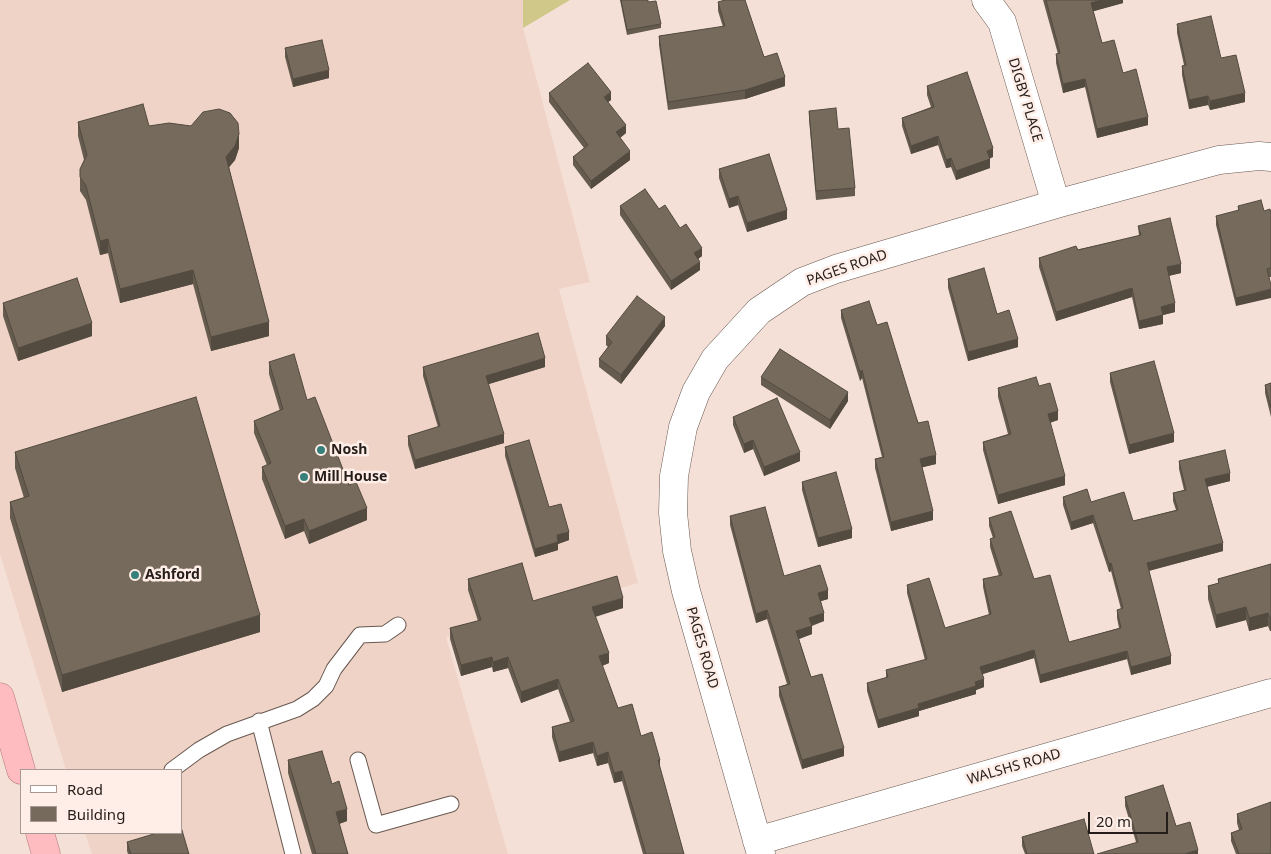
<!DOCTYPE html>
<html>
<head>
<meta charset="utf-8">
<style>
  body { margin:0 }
  #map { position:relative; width:1271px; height:854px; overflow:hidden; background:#f5e0d7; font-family:"Noto Sans",sans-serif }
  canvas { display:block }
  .legend { position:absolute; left:20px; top:769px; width:162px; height:65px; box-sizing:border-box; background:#ffeee7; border:1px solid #a79a95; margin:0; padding:6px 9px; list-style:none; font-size:15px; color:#241d1a }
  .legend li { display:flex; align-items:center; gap:10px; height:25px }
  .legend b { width:25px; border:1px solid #a79a95 }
  .scale { position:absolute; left:1088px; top:812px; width:80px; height:22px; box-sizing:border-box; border:2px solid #241d1a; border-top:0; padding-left:6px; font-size:15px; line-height:18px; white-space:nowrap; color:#241d1a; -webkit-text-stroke:4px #ffeee7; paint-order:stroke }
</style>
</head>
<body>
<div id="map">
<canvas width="1271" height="854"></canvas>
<ul class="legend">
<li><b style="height:6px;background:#fff"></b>Road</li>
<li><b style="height:14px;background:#766a5c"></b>Building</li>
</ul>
<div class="scale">20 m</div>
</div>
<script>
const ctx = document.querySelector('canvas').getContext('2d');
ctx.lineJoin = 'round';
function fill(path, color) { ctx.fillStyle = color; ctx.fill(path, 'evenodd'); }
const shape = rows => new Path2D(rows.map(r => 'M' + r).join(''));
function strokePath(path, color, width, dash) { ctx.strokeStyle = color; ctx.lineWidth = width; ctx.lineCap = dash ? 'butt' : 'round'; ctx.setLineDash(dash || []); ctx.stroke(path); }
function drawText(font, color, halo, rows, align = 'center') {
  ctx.font = font + ' "Noto Sans",sans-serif'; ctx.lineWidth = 5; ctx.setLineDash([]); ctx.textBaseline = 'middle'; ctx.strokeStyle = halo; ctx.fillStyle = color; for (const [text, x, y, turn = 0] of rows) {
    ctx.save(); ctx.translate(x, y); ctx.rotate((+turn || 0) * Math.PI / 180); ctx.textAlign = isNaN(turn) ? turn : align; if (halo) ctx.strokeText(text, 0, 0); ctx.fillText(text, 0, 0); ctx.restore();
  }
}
fill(shape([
  [0,0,523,0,523,28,590,282,559,289,638,583,446,637,508,854,92,854,85,833,181,833,181,770,66,770,0,554]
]), '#efd3c6');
fill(shape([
  [523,0,570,0,523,28]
]), '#cfc889');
const service = shape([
  [259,721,293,854],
  [358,760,376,825,451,804],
  [172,770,199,750,227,734,297,709,313,699,326,686,334,669,360,635,385,634,398,625]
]);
const minor = shape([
  [986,0,1002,22,1056,204],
  [757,841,1271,693],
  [761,854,686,591,677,551,673,513,674,476,683,427,696,392,715,359,759,311,802,282,836,269,1056,204,1219,160,1259,156,1271,157]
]);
const trunk = shape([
  [0,697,21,770],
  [40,833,46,854]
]);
strokePath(service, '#695850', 17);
strokePath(minor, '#695850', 29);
strokePath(trunk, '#b27a7c', 29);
strokePath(service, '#fff', 15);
strokePath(minor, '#fff', 28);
strokePath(trunk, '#febcc0', 28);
fill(shape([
  [620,0,648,0,648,2,661,24,661,28,627,35],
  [1043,0,1123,0,1123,3,1093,11,1102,43,1123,73,1148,125,1097,138,1085,87,1063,93,1056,63,1056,54,1058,54],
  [718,2,764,57,785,86,745,99,668,110,659,45,659,36,723,27,718,11],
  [1177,24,1221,58,1245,102,1210,110,1208,105,1189,109,1182,75,1182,66,1184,65,1177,33],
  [285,48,329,78,293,87,285,57],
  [927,86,993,157,990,158,990,168,956,180,951,167,946,168,938,145,911,154,902,126,902,118,931,107,927,95],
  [549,93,611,100,608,102,626,133,620,138,630,160,591,189,573,165,573,157,584,148,549,102],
  [809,111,838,129,855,188,855,196,816,200,809,119],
  [78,122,149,126,239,148,235,160,229,167,269,336,211,351,193,284,120,303,108,253,100,255,86,200,80,191,80,169,84,160,78,136],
  [719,169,787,219,747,232,738,205,729,208,719,178],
  [620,206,659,209,680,228,702,256,698,259,700,270,671,290,620,215],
  [1238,206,1264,211,1271,214,1271,277,1269,277,1236,306,1216,225,1216,216,1238,211],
  [1138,226,1181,273,1169,276,1175,312,1163,315,1163,324,1139,329,1132,297,1056,321,1039,267,1039,258,1139,236],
  [948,279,997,314,1018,347,968,361,948,288],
  [3,303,92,336,18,361,3,316],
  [841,310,877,325,936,464,922,467,933,520,891,531,875,468,875,459,882,457,862,378,860,381,841,318],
  [665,326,621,384,599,367,599,359,608,347,606,345,606,336],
  [269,362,307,400,367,520,309,544,304,531,285,539,262,479,262,467,267,465,254,433,254,421,280,411,269,374],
  [423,367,545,367,488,384,504,443,415,469,408,445,408,436,438,427,423,376],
  [1110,373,1174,442,1129,454,1110,382],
  [761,377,848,401,830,429,761,385],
  [1271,383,1271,417,1265,393,1265,385],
  [1039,386,1058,420,1050,423,1065,485,998,504,983,450,983,442,1008,434,998,397,998,388],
  [733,417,800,461,764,476,753,449,744,453,733,425],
  [505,447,549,507,569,540,558,544,558,550,535,557,505,456],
  [15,452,260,632,62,692,10,518,10,502,24,498,15,468],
  [1179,461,1230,481,1207,487,1223,551,1149,571,1171,664,1131,675,1127,659,1040,683,1034,658,982,674,984,687,976,690,976,694,919,711,919,716,878,728,867,691,867,683,886,678,886,670,925,660,907,593,907,585,945,628,989,615,983,587,983,579,999,576,990,547,990,539,993,538,989,526,989,518,1034,579,1069,642,1119,628,1117,618,1117,610,1121,609,1111,571,1109,572,1093,523,1071,530,1063,505,1063,497,1091,502,1133,521,1176,510,1173,501,1173,493,1184,490,1179,469],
  [802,482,852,538,818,547,802,490],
  [730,516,784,576,828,599,821,601,824,621,812,626,812,634,799,639,811,677,844,756,802,769,779,696,779,687,787,684,767,619,756,623,730,525],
  [1271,564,1270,631,1268,626,1249,631,1246,620,1216,628,1208,599,1208,586,1218,583,1218,579],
  [468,579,533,601,623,608,595,616,609,663,602,666,618,708,641,736,660,770,684,854,643,854,622,781,614,783,608,763,597,766,593,753,559,762,552,737,552,727,570,722,558,689,521,703,508,668,493,672,492,667,461,676,450,639,450,628,478,621,468,590],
  [288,760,332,784,347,821,339,824,348,854,312,854,288,773],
  [1125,797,1176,826,1198,854,1136,842,1125,806],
  [1237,814,1271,854,1236,854,1231,841,1231,833,1239,830,1237,823],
  [1022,837,1094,854,1025,854,1022,846],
  [127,842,189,854,128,854,127,851]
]), '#655b4f');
fill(shape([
  [1102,0,1123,0,1123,3,1091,12,1091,3],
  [329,70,329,78,293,87,293,79],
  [785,77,785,86,745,99,745,90],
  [1085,79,1085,87,1063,93,1063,84],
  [611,92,611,100,604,105,604,97],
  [1245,93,1245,102,1210,110,1210,101],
  [1208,96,1208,105,1189,109,1189,100],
  [1148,117,1148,125,1097,138,1097,129],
  [626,125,626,133,616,141,616,132],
  [239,134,239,148,235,160,226,171,226,157],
  [938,136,938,145,911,154,911,146],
  [993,148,993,157,987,159,987,151],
  [630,151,630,160,591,189,591,181],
  [951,158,951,167,946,168,946,160],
  [990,159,990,168,956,180,956,171],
  [738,196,738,205,729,208,729,199],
  [787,210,787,219,747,232,747,223],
  [108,239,108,253,100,255,100,241],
  [702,248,702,256,694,262,694,253],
  [700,262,700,270,671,290,671,281],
  [1181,264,1181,273,1167,276,1167,267],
  [193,270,193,284,120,303,120,289],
  [1132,288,1132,297,1056,321,1056,312],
  [1271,289,1271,298,1236,306,1236,298],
  [1175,303,1175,312,1163,315,1163,324,1139,329,1139,321,1161,307],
  [665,317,665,326,621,384,621,375],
  [269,322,269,336,211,351,211,337],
  [92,323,92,336,18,361,18,348],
  [1018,339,1018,347,968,361,968,352],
  [545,358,545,367,486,385,486,376],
  [862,370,862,378,860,381,860,372],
  [848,392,848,401,830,429,830,420],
  [1058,411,1058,420,1048,423,1048,414],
  [1174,433,1174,442,1129,454,1129,445],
  [504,434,504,443,415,469,415,460],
  [753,440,753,449,744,453,744,444],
  [800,452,800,461,764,476,764,467],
  [936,455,936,464,920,468,920,459],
  [1230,473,1230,481,1205,487,1205,479],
  [1065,476,1065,485,998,504,998,495],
  [367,508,367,520,309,544,309,531],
  [933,511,933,520,891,531,891,522],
  [1093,515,1093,523,1071,530,1071,522],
  [304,519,304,531,285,539,285,526],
  [852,529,852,538,818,547,818,538],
  [569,532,569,540,558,544,558,550,535,557,535,549,557,535],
  [1223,543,1223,551,1147,571,1147,563],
  [1111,563,1111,571,1109,572,1109,564],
  [828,590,828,599,818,602,818,593],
  [623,598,623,608,592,618,592,607],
  [1246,607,1246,620,1216,628,1216,615],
  [767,610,767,619,756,623,756,614],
  [824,613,824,621,809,626,809,618],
  [1268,613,1268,626,1249,631,1249,618],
  [260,615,260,632,62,692,62,675],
  [1270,618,1271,618,1271,631,1270,631],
  [812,626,812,634,796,640,796,631],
  [1034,650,1034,658,980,675,980,667],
  [1127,651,1127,659,1040,683,1040,675],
  [609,653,609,663,599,667,599,656],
  [1171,656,1171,664,1131,675,1131,667],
  [492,657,492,667,461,676,461,665],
  [508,657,508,668,493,672,493,662],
  [558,679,558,689,521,703,521,692],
  [984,679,984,687,976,690,976,694,919,711,919,716,878,728,878,720,918,704],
  [593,742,593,753,559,762,559,752],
  [844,748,844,756,802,769,802,760],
  [608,752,608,763,597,766,597,756],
  [658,760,660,760,660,770],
  [622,771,622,781,614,783,614,773],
  [347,809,347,821,336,825,336,812],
  [1198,850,1198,854,1184,854]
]), '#534a40');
const building = shape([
  [621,0,648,0,648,2,656,1,661,24,627,30,621,0],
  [725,0,745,0,764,57,777,53,785,77,745,90,668,102,659,36,725,26,718,2,725,0],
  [1046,0,1102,0,1091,3,1102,43,1114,40,1123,73,1136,69,1148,117,1097,129,1085,79,1063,84,1056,54,1060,53,1046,0],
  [1211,16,1221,58,1236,55,1245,93,1210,101,1208,96,1189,100,1182,66,1186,65,1177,24,1211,16],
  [322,40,329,70,293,79,285,48,322,40],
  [588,63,611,92,604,97,626,125,616,132,630,151,591,181,573,157,588,145,549,93,588,63],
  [967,72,993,148,987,151,990,159,956,171,951,158,946,160,938,136,911,146,902,118,934,107,927,86,967,72],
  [143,104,149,126,169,123,191,126,203,112,219,109,230,113,238,123,239,134,235,146,226,157,269,322,211,337,193,270,120,289,108,239,100,241,86,186,80,177,80,169,87,155,78,122,143,104],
  [836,108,838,129,849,128,855,188,816,191,809,111,836,108],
  [769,154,787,210,747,223,738,196,729,199,719,169,769,154],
  [645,189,659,209,665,205,680,228,686,224,702,248,694,253,700,262,671,281,620,206,645,189],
  [1261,200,1264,211,1270,209,1271,214,1271,268,1267,269,1271,285,1271,289,1236,298,1216,216,1239,210,1238,206,1261,200],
  [1170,218,1181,264,1167,267,1175,303,1161,307,1163,315,1139,321,1132,288,1056,312,1039,258,1076,246,1078,250,1141,235,1138,226,1170,218],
  [984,268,997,314,1009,310,1018,339,968,352,948,279,984,268],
  [77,278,92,323,18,348,3,303,77,278],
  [637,296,665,317,621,375,599,359,612,342,606,336,637,296],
  [869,301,877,325,887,322,918,423,928,421,936,455,920,459,933,511,891,522,875,459,884,457,862,370,860,372,841,310,869,301],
  [538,333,545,358,486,376,504,434,415,460,408,436,440,426,423,367,538,333],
  [780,349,848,392,830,420,761,377,780,349],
  [294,354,307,400,315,397,349,485,356,482,367,508,309,531,304,519,285,526,262,467,271,463,254,421,283,409,269,362,294,354],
  [1154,361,1174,433,1129,445,1110,373,1154,361],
  [1036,377,1039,386,1050,383,1058,411,1048,414,1065,476,998,495,983,442,1011,434,998,388,1036,377],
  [1271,383,1271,408,1265,385,1271,383],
  [196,397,260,615,62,675,10,502,29,496,15,452,196,397],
  [777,398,800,452,764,467,753,440,744,444,733,417,777,398],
  [529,440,549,507,561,504,569,532,557,535,558,542,535,549,505,447,529,440],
  [1225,450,1230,473,1205,479,1223,543,1147,563,1171,656,1131,667,1127,651,1040,675,1034,650,980,667,984,679,975,682,976,686,918,704,919,708,878,720,867,683,888,677,886,670,927,659,907,585,929,578,945,628,991,614,983,579,1002,575,990,539,995,537,989,518,1011,511,1034,579,1050,575,1069,642,1121,628,1117,610,1123,608,1111,563,1109,564,1093,515,1071,522,1063,497,1087,489,1091,502,1124,492,1133,521,1178,510,1173,493,1186,490,1179,461,1225,450],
  [836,472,852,529,818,538,802,482,836,472],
  [765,507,784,576,820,565,828,590,818,593,824,613,809,618,812,626,796,631,811,677,822,674,844,748,802,760,779,687,790,684,767,610,756,614,730,516,765,507],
  [522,563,533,601,617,576,623,598,592,607,609,653,599,656,618,708,632,704,641,736,652,732,660,760,658,760,684,854,646,854,622,771,614,773,608,752,597,756,593,742,559,752,552,727,574,721,558,679,521,692,508,657,493,662,492,657,461,665,450,628,481,620,468,579,522,563],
  [1271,564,1271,618,1270,618,1268,613,1249,618,1246,607,1216,615,1208,586,1219,583,1218,579,1271,564],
  [322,751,332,784,339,781,347,809,336,812,348,854,316,854,288,760,322,751],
  [1163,785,1176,826,1190,822,1198,850,1184,854,1097,854,1138,842,1125,797,1163,785],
  [1271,802,1271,854,1239,854,1231,833,1242,829,1237,814,1271,802],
  [1084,819,1094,854,1027,854,1022,837,1084,819],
  [181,827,189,854,131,854,127,842,157,833,181,833,181,827]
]);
fill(building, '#766a5c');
strokePath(building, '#534a40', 1);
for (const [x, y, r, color] of [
  [321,450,5,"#377f7a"],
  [304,477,5,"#377f7a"],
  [135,575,5,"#377f7a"]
]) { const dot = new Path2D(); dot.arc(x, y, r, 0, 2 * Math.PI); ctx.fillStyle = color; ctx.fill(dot); strokePath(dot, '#ffeee7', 2); }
drawText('14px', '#241d1a', '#ffeee7', [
  ["DIGBY PLACE",1025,100,73],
  ["PAGES ROAD",847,268,-19],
  ["PAGES ROAD",702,648,74],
  ["WALSHS ROAD",1014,767,-16]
]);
drawText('bold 14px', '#241d1a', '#ffeee7', [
  ["Nosh",331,450],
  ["Mill House",314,477],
  ["Ashford",145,575]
], 'left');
</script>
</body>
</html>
